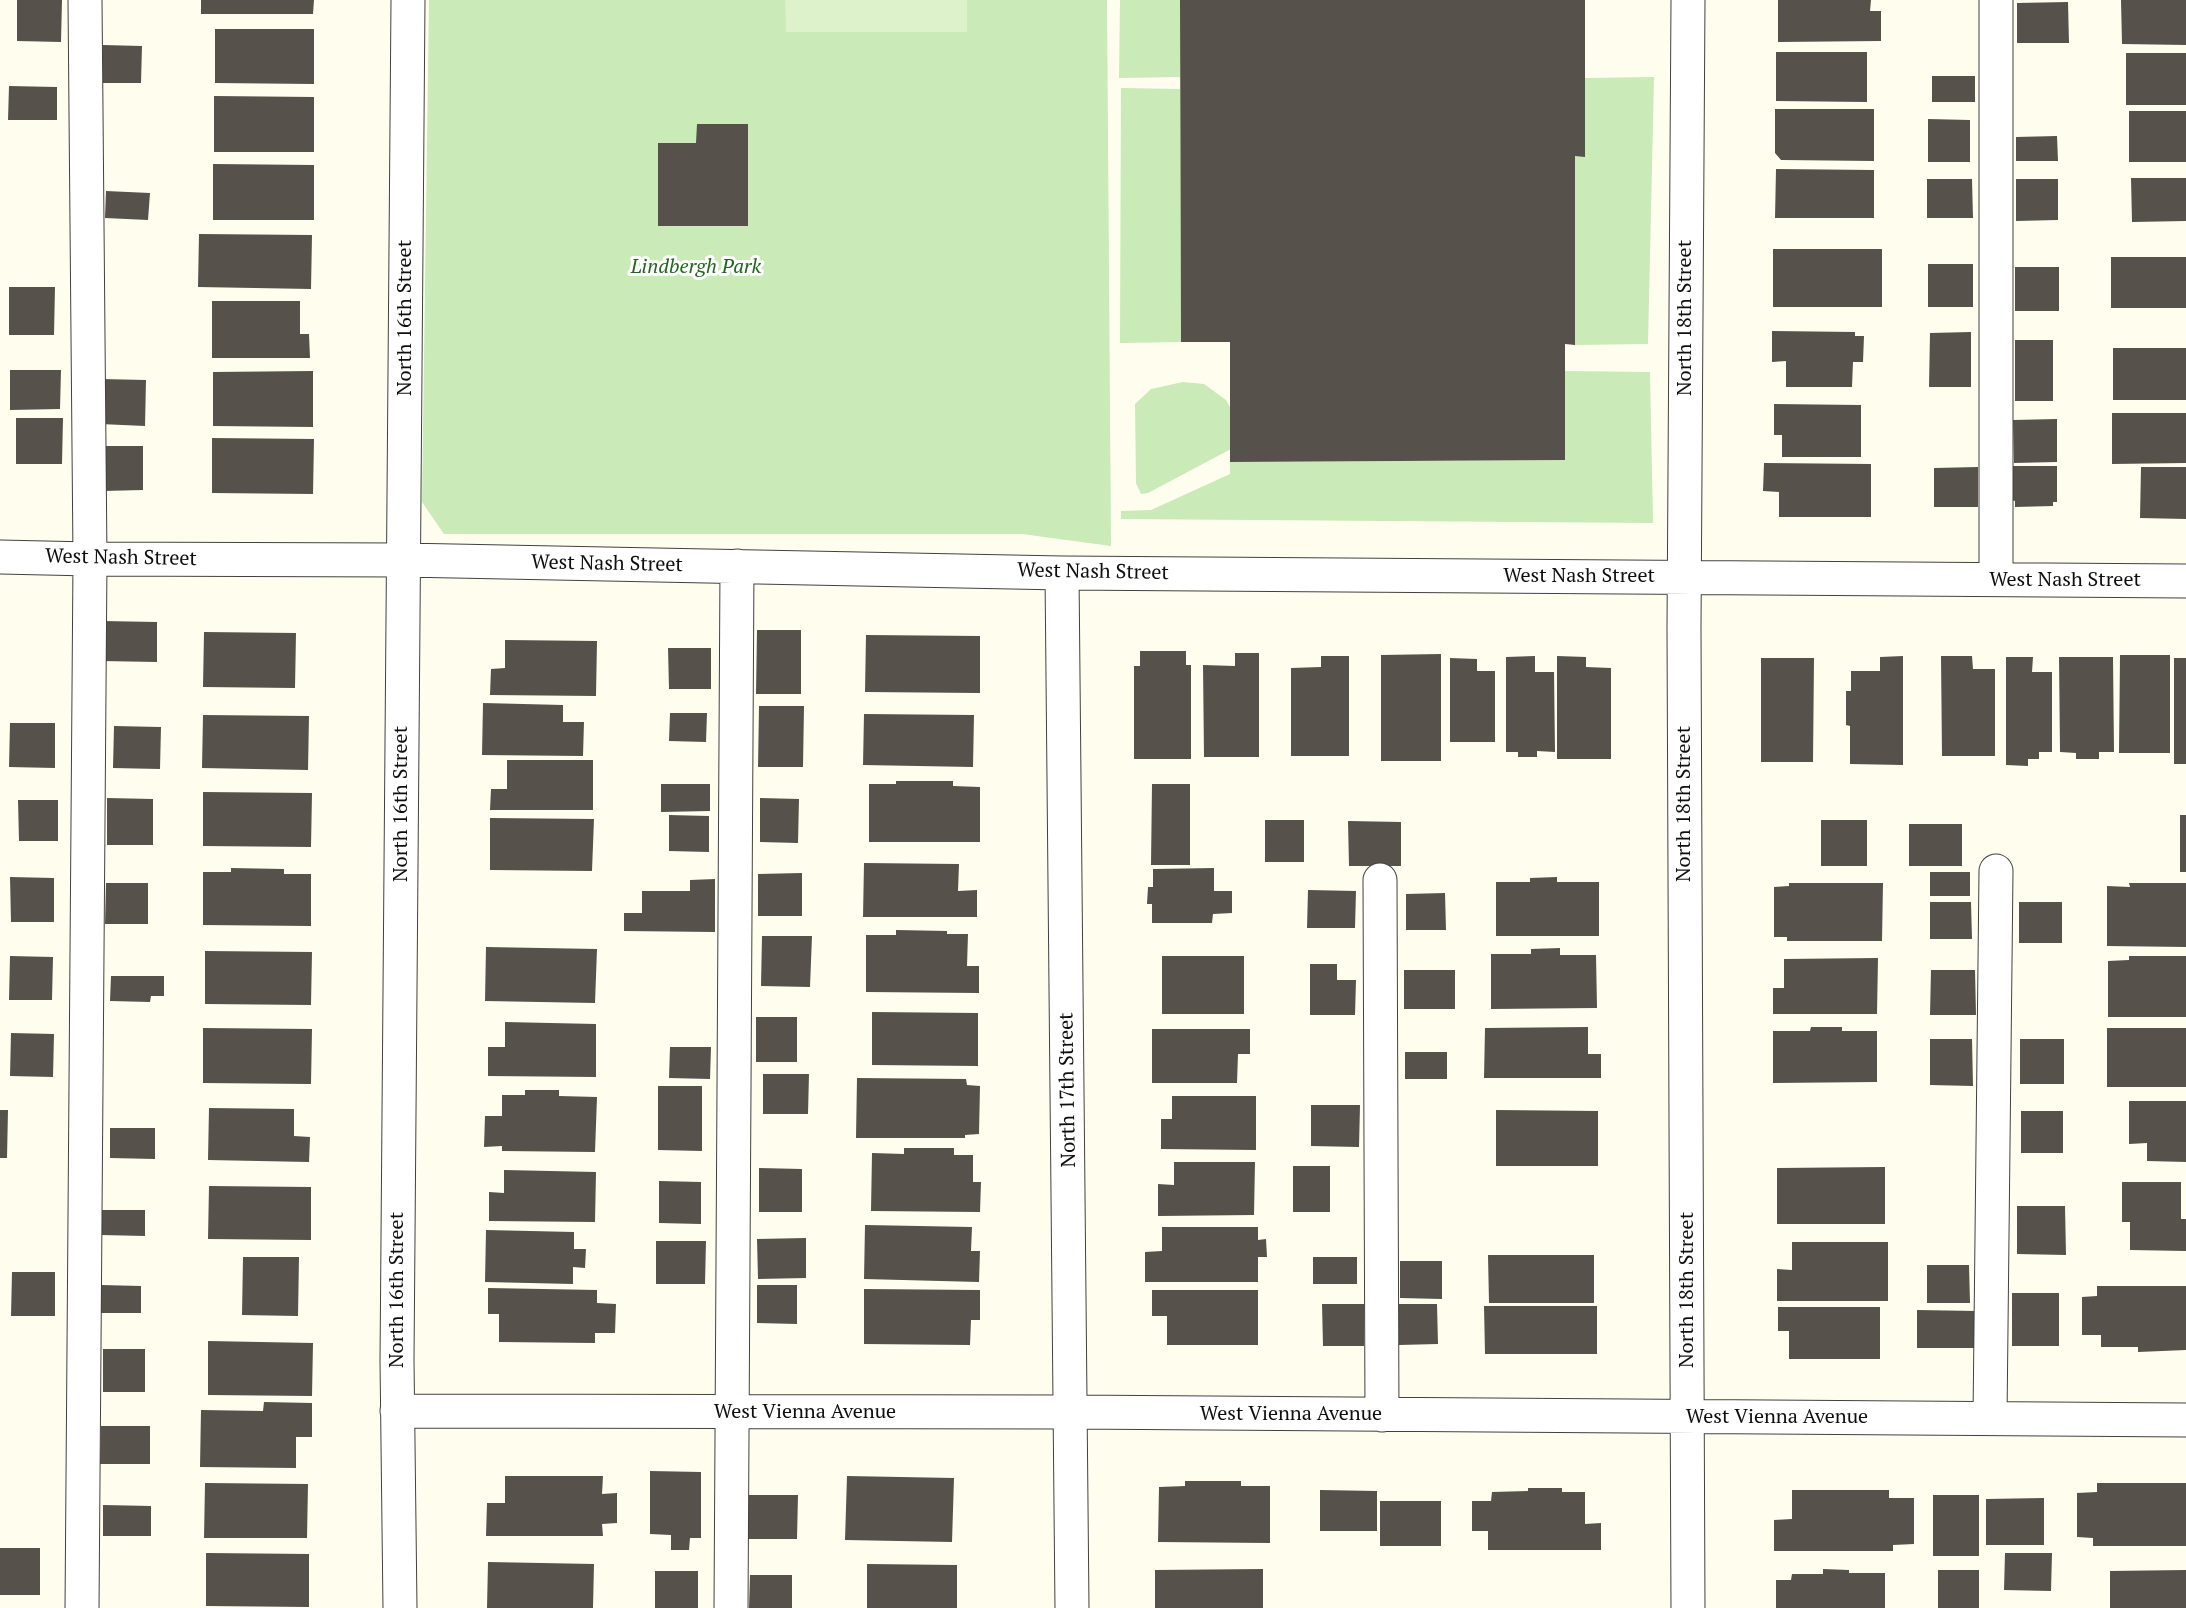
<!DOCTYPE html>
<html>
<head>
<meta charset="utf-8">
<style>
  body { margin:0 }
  canvas { display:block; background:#fffeee }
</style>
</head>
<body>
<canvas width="2186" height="1608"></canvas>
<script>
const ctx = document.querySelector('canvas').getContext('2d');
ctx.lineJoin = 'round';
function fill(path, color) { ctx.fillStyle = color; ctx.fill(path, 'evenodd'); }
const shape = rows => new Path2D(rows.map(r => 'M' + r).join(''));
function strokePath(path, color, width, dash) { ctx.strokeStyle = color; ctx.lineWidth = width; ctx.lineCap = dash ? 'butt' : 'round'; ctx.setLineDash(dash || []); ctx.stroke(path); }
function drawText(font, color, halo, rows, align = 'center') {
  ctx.font = font + ' "PT Serif",serif'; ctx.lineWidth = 6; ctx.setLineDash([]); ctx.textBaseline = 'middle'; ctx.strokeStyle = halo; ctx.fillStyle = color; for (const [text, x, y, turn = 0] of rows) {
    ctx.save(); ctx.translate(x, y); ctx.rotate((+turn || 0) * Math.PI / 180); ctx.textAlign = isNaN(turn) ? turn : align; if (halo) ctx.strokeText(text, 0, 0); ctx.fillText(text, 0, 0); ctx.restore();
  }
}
fill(shape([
  [429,0,1107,0,1111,546,1022,534,444,534,422,502],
  [1120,0,1180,0,1180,77,1119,78],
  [1654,77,1648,344,1575,345,1575,156,1585,156,1585,78],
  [1121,88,1180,89,1181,342,1120,343],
  [1565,371,1650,372,1653,523,1121,519,1121,511,1151,510,1230,474,1230,462,1565,460],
  [1183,382,1204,384,1226,400,1230,407,1231,449,1148,493,1141,494,1136,483,1135,404,1151,389]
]), '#caeab8');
fill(shape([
  [785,0,967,0,967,32,786,32]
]), '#ddf1ca');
fill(shape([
  [17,0,62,0,61,42,17,41],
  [201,0,314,0,313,14,201,14],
  [1180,0,1585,0,1585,157,1575,156,1575,345,1565,344,1565,460,1230,462,1230,342,1181,342],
  [1778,0,1871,0,1870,11,1881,11,1881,41,1778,42],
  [2121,0,2186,0,2186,45,2122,44],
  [2068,2,2069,43,2017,43,2017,3],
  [215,29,314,29,314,84,215,83],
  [103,45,142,46,141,83,102,83],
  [1776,52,1867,52,1867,102,1776,101],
  [2126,53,2186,53,2186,105,2126,105],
  [1932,76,1975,76,1975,102,1932,102],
  [9,86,57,87,57,120,8,120],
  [214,96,314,97,314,152,214,152],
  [1775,109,1874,109,1874,161,1781,160,1775,153],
  [2129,111,2186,111,2186,162,2129,162],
  [1928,119,1970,120,1970,162,1928,162],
  [697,124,748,124,748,226,658,226,658,143,696,143],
  [2057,136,2058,161,2016,161,2016,137],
  [213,164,314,165,314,220,213,220],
  [1776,169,1874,170,1874,218,1775,218],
  [2131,178,2186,178,2186,221,2132,222],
  [1927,179,1972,179,1973,218,1927,218],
  [2016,179,2058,179,2058,220,2016,221],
  [106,191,150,193,148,220,105,218],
  [199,234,312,235,311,289,198,287],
  [1773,249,1882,249,1882,307,1773,307],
  [2111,257,2186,257,2186,308,2111,308],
  [1928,264,1973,264,1973,307,1928,307],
  [2015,267,2059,267,2059,311,2015,311],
  [9,287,55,287,54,335,9,335],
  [212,301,300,301,300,334,309,334,310,358,212,358],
  [1772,331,1855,332,1855,336,1864,336,1863,362,1853,362,1852,387,1786,387,1786,361,1772,362],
  [1971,332,1971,387,1929,387,1930,333],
  [2015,340,2053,340,2053,401,2015,401],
  [2113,348,2186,348,2186,400,2113,400],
  [10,370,61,370,60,409,10,410],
  [313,371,313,427,213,426,213,372],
  [101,379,146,380,145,426,100,424],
  [1774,404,1861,405,1861,457,1782,457,1782,435,1774,435],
  [2112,413,2186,413,2186,463,2112,464],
  [16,418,63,418,62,464,16,464],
  [2057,419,2057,462,2014,463,2013,420],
  [212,438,314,439,313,494,212,493],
  [99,446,143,446,143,490,103,491],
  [1764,463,1871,464,1871,517,1779,517,1779,492,1763,491],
  [2011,466,2057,466,2057,502,2053,502,2053,506,2015,507,2015,501,2011,500],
  [1978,467,1978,507,1934,507,1934,468],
  [2141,467,2186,467,2186,519,2140,518],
  [102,621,157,622,157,662,101,661],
  [757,630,801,630,801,694,756,694],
  [204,632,296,633,295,688,203,687],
  [866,635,980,636,980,693,865,692],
  [505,640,597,641,596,696,490,695,491,669,505,668],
  [668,648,711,648,711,689,669,689],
  [1140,651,1186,651,1186,665,1191,665,1191,759,1134,759,1134,666,1140,666],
  [1235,653,1259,653,1259,757,1204,757,1203,665,1235,666],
  [1441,654,1441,761,1381,761,1381,655],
  [2120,655,2170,655,2170,753,2119,753],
  [1321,656,1349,656,1349,756,1291,756,1291,668,1321,667],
  [1535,656,1535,672,1554,672,1555,752,1537,751,1537,757,1518,757,1518,752,1506,752,1506,657],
  [1557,656,1586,657,1586,667,1611,668,1611,759,1557,759],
  [1903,656,1903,765,1850,764,1850,726,1846,725,1846,691,1851,691,1851,671,1880,671,1880,657],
  [1941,656,1972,656,1973,669,1995,669,1995,756,1942,756],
  [2006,657,2033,657,2032,672,2052,672,2052,752,2039,752,2039,759,2028,759,2028,766,2006,765],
  [2059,657,2113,657,2114,752,2099,752,2099,759,2076,759,2076,753,2060,752],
  [1450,658,1477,659,1477,671,1495,671,1495,742,1450,742],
  [1761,658,1814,658,1813,762,1761,762],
  [2174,658,2186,658,2186,764,2174,764],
  [483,703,563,705,563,722,584,722,583,756,482,755],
  [759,706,804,706,803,767,758,767],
  [670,713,707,713,706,742,669,741],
  [864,714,974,715,973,767,863,765],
  [203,715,309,716,308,770,202,768],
  [10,723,55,723,55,768,9,767],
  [114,726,161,727,160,769,113,768],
  [507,760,593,760,593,810,490,810,491,789,507,789],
  [896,781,953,781,953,786,980,787,980,842,869,842,869,784,896,784],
  [661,784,710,784,710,811,661,812],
  [1152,784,1190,784,1190,865,1151,865],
  [203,792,312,793,311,847,203,846],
  [107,798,153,799,153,845,107,845],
  [760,798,799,799,798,843,760,842],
  [18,800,58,800,58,841,19,841],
  [669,815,709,816,709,852,669,851],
  [2180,815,2186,815,2186,872,2180,872],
  [490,818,594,819,592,871,490,870],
  [1265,820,1304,820,1304,862,1265,862],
  [1821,820,1867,820,1867,866,1821,866],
  [1348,821,1401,822,1401,866,1349,866],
  [1909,824,1962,824,1962,866,1909,866],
  [864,863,959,864,958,891,977,890,977,917,863,917],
  [231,868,284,869,284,874,311,874,311,926,203,925,203,872,231,872],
  [1214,868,1214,891,1232,891,1232,913,1213,914,1212,923,1152,923,1152,904,1147,904,1148,887,1153,887,1153,869],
  [1930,872,1970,872,1970,896,1930,896],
  [802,873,802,916,758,916,758,874],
  [10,877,54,878,54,922,11,922],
  [1557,877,1557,882,1599,882,1599,936,1496,936,1496,882,1530,882,1530,878],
  [715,879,715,932,624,931,624,913,642,913,642,891,690,891,690,880],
  [106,883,148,883,148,924,105,924],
  [1789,883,1883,883,1882,941,1787,941,1787,937,1774,937,1774,887,1789,886],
  [2129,883,2186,883,2186,947,2107,946,2107,886,2130,887],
  [1308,890,1356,891,1355,928,1307,928],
  [1445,893,1446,930,1406,930,1406,894],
  [1930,902,1971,902,1972,939,1930,939],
  [2019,902,2062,902,2062,943,2019,943],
  [896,930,947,931,947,934,968,934,967,966,979,966,979,993,866,992,866,935,896,935],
  [762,936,812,936,810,987,761,986],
  [486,947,597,949,595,1003,485,1001],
  [1560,948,1560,955,1596,955,1597,1008,1491,1009,1491,954,1531,954,1531,949],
  [205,951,312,952,311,1005,205,1004],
  [10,956,53,957,52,1000,9,1000],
  [1162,956,1244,956,1244,1014,1162,1014],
  [2129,956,2186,956,2186,1017,2108,1017,2108,961,2129,960],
  [1878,958,1877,1014,1773,1014,1773,988,1784,988,1784,959],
  [1310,964,1337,964,1337,980,1356,980,1355,1015,1310,1015],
  [1404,970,1455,970,1455,1009,1404,1009],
  [1931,970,1975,970,1976,1015,1930,1015],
  [111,976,164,976,164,996,151,996,150,1002,110,1001],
  [872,1012,978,1013,978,1066,872,1065],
  [756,1017,797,1017,797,1062,756,1062],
  [505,1022,596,1024,596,1077,488,1076,488,1047,505,1047],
  [1588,1027,1588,1054,1601,1054,1601,1078,1484,1078,1485,1028],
  [1811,1027,1842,1027,1842,1031,1877,1031,1877,1082,1773,1083,1773,1031,1810,1031],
  [203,1028,312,1029,311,1084,203,1083],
  [2107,1028,2186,1028,2186,1087,2107,1087],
  [1152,1029,1250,1029,1250,1054,1238,1054,1237,1083,1152,1083],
  [11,1033,54,1034,53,1077,10,1076],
  [1930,1039,1972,1039,1973,1086,1930,1085],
  [2020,1039,2064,1039,2064,1084,2020,1084],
  [670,1047,711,1047,710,1079,669,1078],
  [1405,1052,1447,1052,1447,1079,1405,1079],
  [763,1074,809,1074,808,1114,763,1114],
  [857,1078,966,1079,967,1085,980,1086,979,1134,965,1135,965,1138,856,1138],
  [658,1086,702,1086,702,1151,658,1150],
  [525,1090,559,1090,559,1096,597,1097,595,1152,502,1151,502,1146,484,1147,485,1116,502,1116,502,1095,525,1095],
  [1172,1096,1256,1096,1256,1150,1161,1149,1161,1119,1172,1119],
  [2129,1101,2186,1101,2186,1162,2147,1161,2147,1143,2129,1144],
  [1311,1105,1360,1105,1359,1147,1311,1146],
  [209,1108,294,1109,294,1136,310,1137,309,1162,208,1160],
  [0,1110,8,1110,7,1158,0,1158],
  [1496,1110,1598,1111,1598,1166,1496,1166],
  [2021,1111,2063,1111,2063,1153,2021,1153],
  [110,1128,155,1128,155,1159,110,1158],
  [904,1148,954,1148,954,1155,973,1155,973,1182,981,1182,980,1212,871,1211,872,1153,904,1154],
  [1174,1162,1255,1162,1254,1215,1158,1216,1158,1184,1174,1185],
  [1293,1166,1330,1166,1330,1212,1293,1212],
  [1885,1167,1885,1224,1777,1224,1777,1168],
  [759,1168,802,1169,802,1212,759,1212],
  [504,1170,596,1172,595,1222,489,1221,489,1192,504,1193],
  [659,1181,701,1182,701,1224,659,1223],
  [2122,1182,2181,1182,2181,1219,2186,1219,2186,1251,2130,1250,2130,1222,2122,1222],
  [209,1186,311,1187,311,1240,208,1239],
  [2017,1206,2065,1206,2066,1255,2017,1254],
  [102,1210,145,1210,145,1236,101,1235],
  [865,1225,972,1227,971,1251,980,1251,979,1282,864,1279],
  [1162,1227,1258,1227,1258,1240,1266,1239,1267,1257,1258,1257,1258,1282,1145,1282,1145,1252,1162,1251],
  [486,1230,574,1232,574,1249,586,1249,585,1268,573,1267,573,1284,485,1282],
  [806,1238,806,1278,758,1279,757,1239],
  [656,1241,706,1241,705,1284,656,1284],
  [1792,1242,1888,1242,1888,1301,1777,1301,1777,1269,1792,1270],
  [1488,1255,1594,1255,1594,1303,1489,1303],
  [243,1257,299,1257,298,1316,242,1315],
  [1313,1257,1357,1257,1357,1284,1313,1284],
  [1400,1261,1442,1261,1442,1299,1400,1298],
  [1927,1265,1969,1265,1970,1303,1927,1303],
  [12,1272,55,1272,55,1316,11,1316],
  [101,1285,141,1286,141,1313,101,1313],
  [757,1285,797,1285,797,1324,757,1323],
  [2097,1286,2186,1286,2186,1350,2138,1352,2138,1347,2101,1347,2101,1335,2082,1335,2082,1297,2097,1296],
  [488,1288,597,1290,597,1303,616,1304,615,1333,595,1333,595,1343,499,1342,499,1314,488,1314],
  [864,1289,980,1290,980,1320,971,1320,970,1345,864,1344],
  [1152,1290,1258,1290,1258,1345,1167,1345,1167,1316,1152,1316],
  [2012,1293,2059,1293,2059,1346,2012,1346],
  [1322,1304,1364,1304,1364,1346,1323,1346],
  [1399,1304,1437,1304,1438,1344,1399,1345],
  [1484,1306,1597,1306,1597,1354,1485,1354],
  [1778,1307,1880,1307,1880,1359,1789,1359,1789,1331,1778,1331],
  [1917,1310,1977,1311,1977,1348,1917,1348],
  [208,1341,313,1343,312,1396,208,1395],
  [103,1349,145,1349,145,1392,103,1392],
  [264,1402,312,1403,312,1437,296,1437,296,1468,200,1467,201,1410,263,1411],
  [101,1426,150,1426,150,1464,100,1464],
  [650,1471,701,1472,701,1538,690,1538,689,1550,671,1550,671,1535,650,1534],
  [505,1476,603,1476,602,1494,617,1493,617,1523,602,1524,603,1536,486,1536,487,1503,505,1503],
  [847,1476,954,1478,952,1542,845,1540],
  [1185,1481,1241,1481,1241,1486,1270,1486,1270,1543,1158,1542,1159,1487,1185,1486],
  [205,1483,308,1484,307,1538,204,1538],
  [2097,1483,2186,1483,2186,1546,2093,1546,2093,1538,2077,1537,2077,1493,2097,1492],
  [1528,1488,1562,1488,1562,1492,1585,1492,1585,1524,1601,1523,1601,1550,1488,1550,1488,1531,1472,1531,1472,1501,1491,1501,1492,1492,1528,1491],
  [1320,1490,1377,1491,1377,1531,1320,1531],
  [1792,1490,1889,1490,1889,1498,1914,1498,1914,1544,1893,1545,1893,1551,1774,1551,1774,1520,1792,1519],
  [748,1495,798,1495,797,1539,747,1539],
  [1933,1495,1979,1495,1979,1556,1933,1556],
  [2044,1498,2044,1545,1986,1545,1986,1499],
  [1380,1501,1441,1501,1441,1546,1380,1546],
  [103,1505,151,1506,151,1536,103,1536],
  [0,1548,40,1548,40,1595,0,1595],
  [206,1553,309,1554,309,1607,206,1606],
  [2005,1553,2052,1553,2051,1591,2004,1590],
  [488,1562,594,1564,593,1608,487,1608],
  [867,1564,957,1565,957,1608,867,1608],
  [1263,1569,1263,1608,1155,1608,1155,1570],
  [1823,1569,1849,1570,1849,1573,1885,1573,1885,1608,1776,1608,1776,1580,1791,1580,1792,1574,1823,1574],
  [1938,1570,1979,1570,1979,1608,1938,1608],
  [2186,1570,2186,1608,2110,1608,2110,1571],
  [655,1571,698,1571,698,1608,655,1608],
  [750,1575,792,1575,792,1608,749,1608]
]), '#56514a');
const minor = shape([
  [1688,0,1684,628,1688,1608],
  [1996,0,1996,579],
  [0,557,90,559,403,560,1062,573,2186,581],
  [1062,573,1072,1608],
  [1380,880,1382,1415],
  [397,1411,1071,1412,2186,1420],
  [1990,1418,1996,871],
  [82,1608,90,559,85,0],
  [400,1608,397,1360,408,0],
  [731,1608,737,566]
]);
strokePath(minor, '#414141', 35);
strokePath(minor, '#fff', 33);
drawText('italic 20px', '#21661d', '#fff', [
  ["Lindbergh Park",696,267]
]);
drawText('20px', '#0e0e0e', '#fff', [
  ["North 16th Street",405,318,-90],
  ["North 18th Street",1685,318,-90],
  ["West Nash Street",121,558,1],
  ["West Nash Street",607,564,1],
  ["West Nash Street",1093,572,1],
  ["West Nash Street",1579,576],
  ["West Nash Street",2065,580],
  ["North 16th Street",401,804,-90],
  ["North 18th Street",1684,804,-90],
  ["North 17th Street",1068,1090,-91],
  ["North 16th Street",397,1290,-90],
  ["North 18th Street",1687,1290,-90],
  ["West Vienna Avenue",805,1412],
  ["West Vienna Avenue",1291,1414],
  ["West Vienna Avenue",1777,1417]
]);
</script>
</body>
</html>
